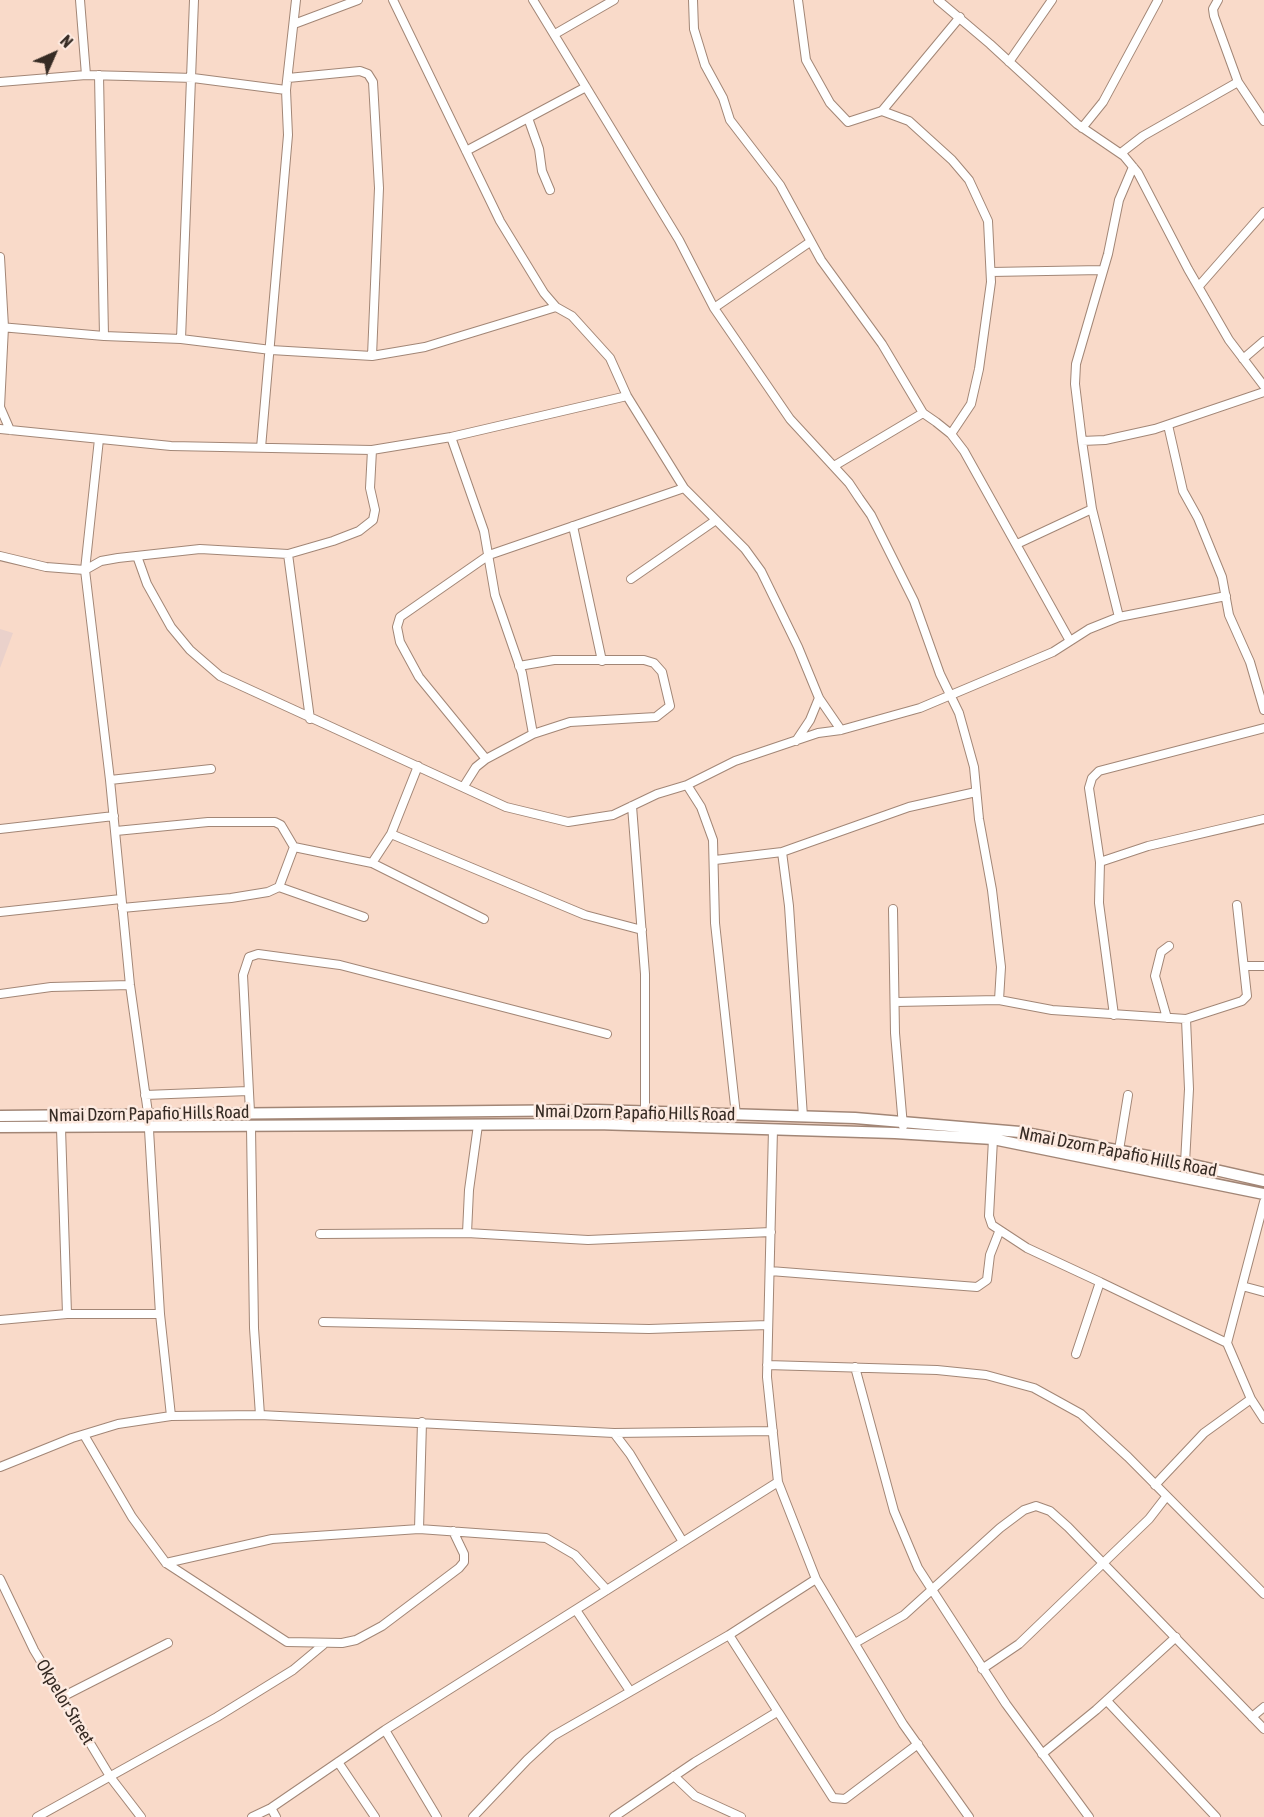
<!DOCTYPE html>
<html>
<head>
<meta charset="utf-8">
<style>
  body { margin:0 }
  #map { position:relative; width:1264px; height:1817px; overflow:hidden; background:#f9dac9; font-family:"Asap Condensed",sans-serif }
  canvas { display:block }
  .north { position:absolute; left:24px; top:24px; width:60px; height:60px; -webkit-text-stroke:4px #fdeae0; paint-order:stroke; rotate:45deg; font-size:16px; font-weight:700; line-height:24px; text-align:center; color:#362b24 }
  .north::after { content:''; display:block; margin:auto; width:21px; height:27px; background:#362b24; clip-path:polygon(50% 0,100% 100%,50% 72%,0 100%) }
</style>
</head>
<body>
<div id="map">
<canvas width="1264" height="1817"></canvas>
<div class="north">N</div>
</div>
<script>
const ctx = document.querySelector('canvas').getContext('2d');
ctx.lineJoin = 'round';
function fill(path, color) { ctx.fillStyle = color; ctx.fill(path, 'evenodd'); }
const shape = rows => new Path2D(rows.map(r => 'M' + r).join(''));
function strokePath(path, color, width, dash) { ctx.strokeStyle = color; ctx.lineWidth = width; ctx.lineCap = dash ? 'butt' : 'round'; ctx.setLineDash(dash || []); ctx.stroke(path); }
function drawText(font, color, halo, rows, align = 'center') {
  ctx.font = font + ' "Asap Condensed",sans-serif'; ctx.lineWidth = 5; ctx.setLineDash([]); ctx.textBaseline = 'middle'; ctx.strokeStyle = halo; ctx.fillStyle = color; for (const [text, x, y, turn = 0] of rows) {
    ctx.save(); ctx.translate(x, y); ctx.rotate((+turn || 0) * Math.PI / 180); ctx.textAlign = isNaN(turn) ? turn : align; if (halo) ctx.strokeText(text, 0, 0); ctx.fillText(text, 0, 0); ctx.restore();
  }
}
fill(shape([
  [0,629,13,633,0,668]
]), '#ead1cb');
const street = shape([
  [80,0,86,75],
  [393,0,500,221,544,293,556,307,572,316,610,358,627,396,684,488,745,549,761,571,798,647,819,698,841,730],
  [533,0,679,240,714,308,790,419,849,483,859,498,871,515,914,601,940,674,959,713,974,767,979,819,992,890,1001,967,999,1000],
  [693,0,694,29,705,65,723,98,730,120,780,185,821,260,882,344,923,413],
  [798,0,806,60,830,103,848,122,882,111,960,17],
  [938,0,990,44,1077,124,1124,156,1138,173,1188,269,1229,340,1264,386],
  [1218,0,1213,9,1214,16,1238,82,1264,121],
  [294,24,358,0],
  [555,34,614,0],
  [1009,62,1052,0],
  [99,75,104,336],
  [288,78,360,71,368,74,373,82,379,188,372,356],
  [0,82,86,75,127,76,193,78,286,90],
  [882,111,909,121,952,160,969,180,988,221,991,282,979,369,971,404,951,434],
  [528,118,539,149,542,171,550,190],
  [1082,128,1103,102,1158,0],
  [466,151,586,87],
  [1121,153,1143,136,1238,82],
  [1133,167,1119,200,1108,254,1076,364,1075,384,1082,441,1105,440,1155,429,1264,392],
  [0,257,4,327,0,407,10,430],
  [991,272,1102,270],
  [1199,286,1264,212],
  [714,308,810,242],
  [0,327,104,336,181,339,271,350,372,356,425,347,556,307],
  [181,339,194,0],
  [1243,359,1264,341],
  [1168,425,1183,491,1198,518,1222,577,1229,615,1250,662,1264,710],
  [0,429,171,446,372,450,451,437,627,396],
  [451,437,484,531,495,595,522,673,533,734],
  [99,439,85,570,110,780,130,985,148,1113,160,1314,171,1416],
  [1082,441,1092,509,1119,617],
  [261,448,288,135,286,90,296,0],
  [834,466,923,413,936,422,951,434,964,451,1070,641],
  [573,526,602,661],
  [1017,544,1092,509],
  [288,554,310,719],
  [0,556,46,567,85,570,101,561,118,558,200,549,288,554,333,541,359,531,373,520,375,510,370,488,372,450],
  [137,556,147,584,171,627,190,650,220,676,506,807,568,822,613,815,657,794,687,785,735,761,818,733,841,730,920,708,1053,652,1089,629,1119,617,1226,596],
  [631,579,716,520],
  [796,741,810,720,819,698],
  [486,759,419,677,400,642,397,627,400,617,489,555,684,488],
  [110,780,211,769],
  [687,785,701,807,713,840,715,923,736,1115],
  [464,786,476,767,486,759,533,734,570,722,656,717,670,706,662,672,654,663,644,660,554,660,519,666],
  [632,806,645,974,645,1113],
  [0,829,114,816],
  [116,831,208,822,275,822,281,825,294,847,279,887,268,892,231,898,122,908],
  [391,834,585,915,642,930],
  [294,847,372,863,484,919],
  [782,852,789,906,803,1117],
  [715,860,782,852,909,807,976,792],
  [1100,862,1148,846,1264,819],
  [372,863,391,834,418,766],
  [279,887,364,917],
  [893,909,895,1033,903,1126],
  [0,912,121,899],
  [1245,966,1264,966],
  [0,994,51,987,130,985],
  [896,1002,999,1000,1052,1010,1186,1019,1242,1001,1247,996,1237,905],
  [1114,1015,1099,903,1100,862,1089,788,1092,778,1099,771,1264,728],
  [1167,1018,1155,976,1161,952,1169,946],
  [145,1095,248,1091],
  [250,1112,243,975,249,957,258,954,340,965,607,1034],
  [251,1127,254,1328,260,1415],
  [61,1128,67,1314],
  [773,1129,767,1377,778,1482,816,1579,903,1724,969,1817],
  [993,1139,989,1216,992,1225,1027,1248,1100,1282,1076,1354],
  [1119,1150,1128,1095],
  [1185,1163,1189,1089,1186,1019],
  [1264,1202,1227,1343,1251,1399,1264,1419],
  [467,1233,469,1190,478,1125],
  [320,1234,467,1233,588,1240,771,1232],
  [770,1271,977,1287,987,1280,990,1255,999,1232],
  [1100,1282,1227,1343],
  [1242,1286,1264,1292],
  [0,1320,67,1314,160,1314],
  [323,1322,649,1329,768,1325],
  [767,1365,937,1370,986,1375,1034,1388,1081,1414,1128,1457,1264,1594],
  [855,1367,894,1511,918,1568,1006,1704,1089,1817],
  [614,1433,773,1431],
  [84,1435,132,1517,166,1563,287,1642,342,1643,356,1640,382,1626,459,1568,464,1562,464,1554,453,1531],
  [0,1467,72,1438,118,1424,171,1416,260,1415,614,1433,630,1454,683,1542],
  [1155,1485,1204,1433,1251,1399],
  [419,1529,422,1422],
  [166,1563,272,1539,419,1529,546,1538,575,1555,607,1590],
  [0,1579,34,1650,111,1778,141,1817],
  [576,1610,630,1691],
  [729,1635,833,1798,845,1799,918,1744],
  [855,1643,904,1615,1000,1528,1024,1510,1036,1506,1050,1511,1068,1527,1264,1729],
  [982,1669,1019,1644,1149,1519,1166,1497],
  [62,1697,168,1643],
  [1107,1701,1216,1817],
  [1252,1717,1264,1707],
  [385,1730,437,1817],
  [1042,1754,1096,1710,1176,1637],
  [338,1762,375,1817],
  [674,1776,695,1796,741,1817],
  [271,1808,276,1817],
  [37,1817,217,1717,293,1670,323,1645],
  [252,1817,271,1808,385,1730,778,1482],
  [473,1817,527,1760,553,1736,729,1635,816,1579],
  [614,1817,695,1762,777,1712]
]);
const secondary = shape([
  [0,1116,596,1110,855,1118,1020,1132,1185,1163,1264,1181],
  [0,1127,596,1124,895,1133,993,1139,1264,1194]
]);
strokePath(street, '#a28676', 10);
strokePath(secondary, '#a28676', 13);
strokePath(street, '#fff', 8);
strokePath(secondary, '#fff', 10);
drawText('18px', '#362b24', '#fdeae0', [
  ["Nmai Dzorn Papafio Hills Road",635,1113,1],
  ["Nmai Dzorn Papafio Hills Road",149,1114,-1],
  ["Nmai Dzorn Papafio Hills Road",1118,1152,11],
  ["Okpelor Street",65,1702,59]
]);
</script>
</body>
</html>
